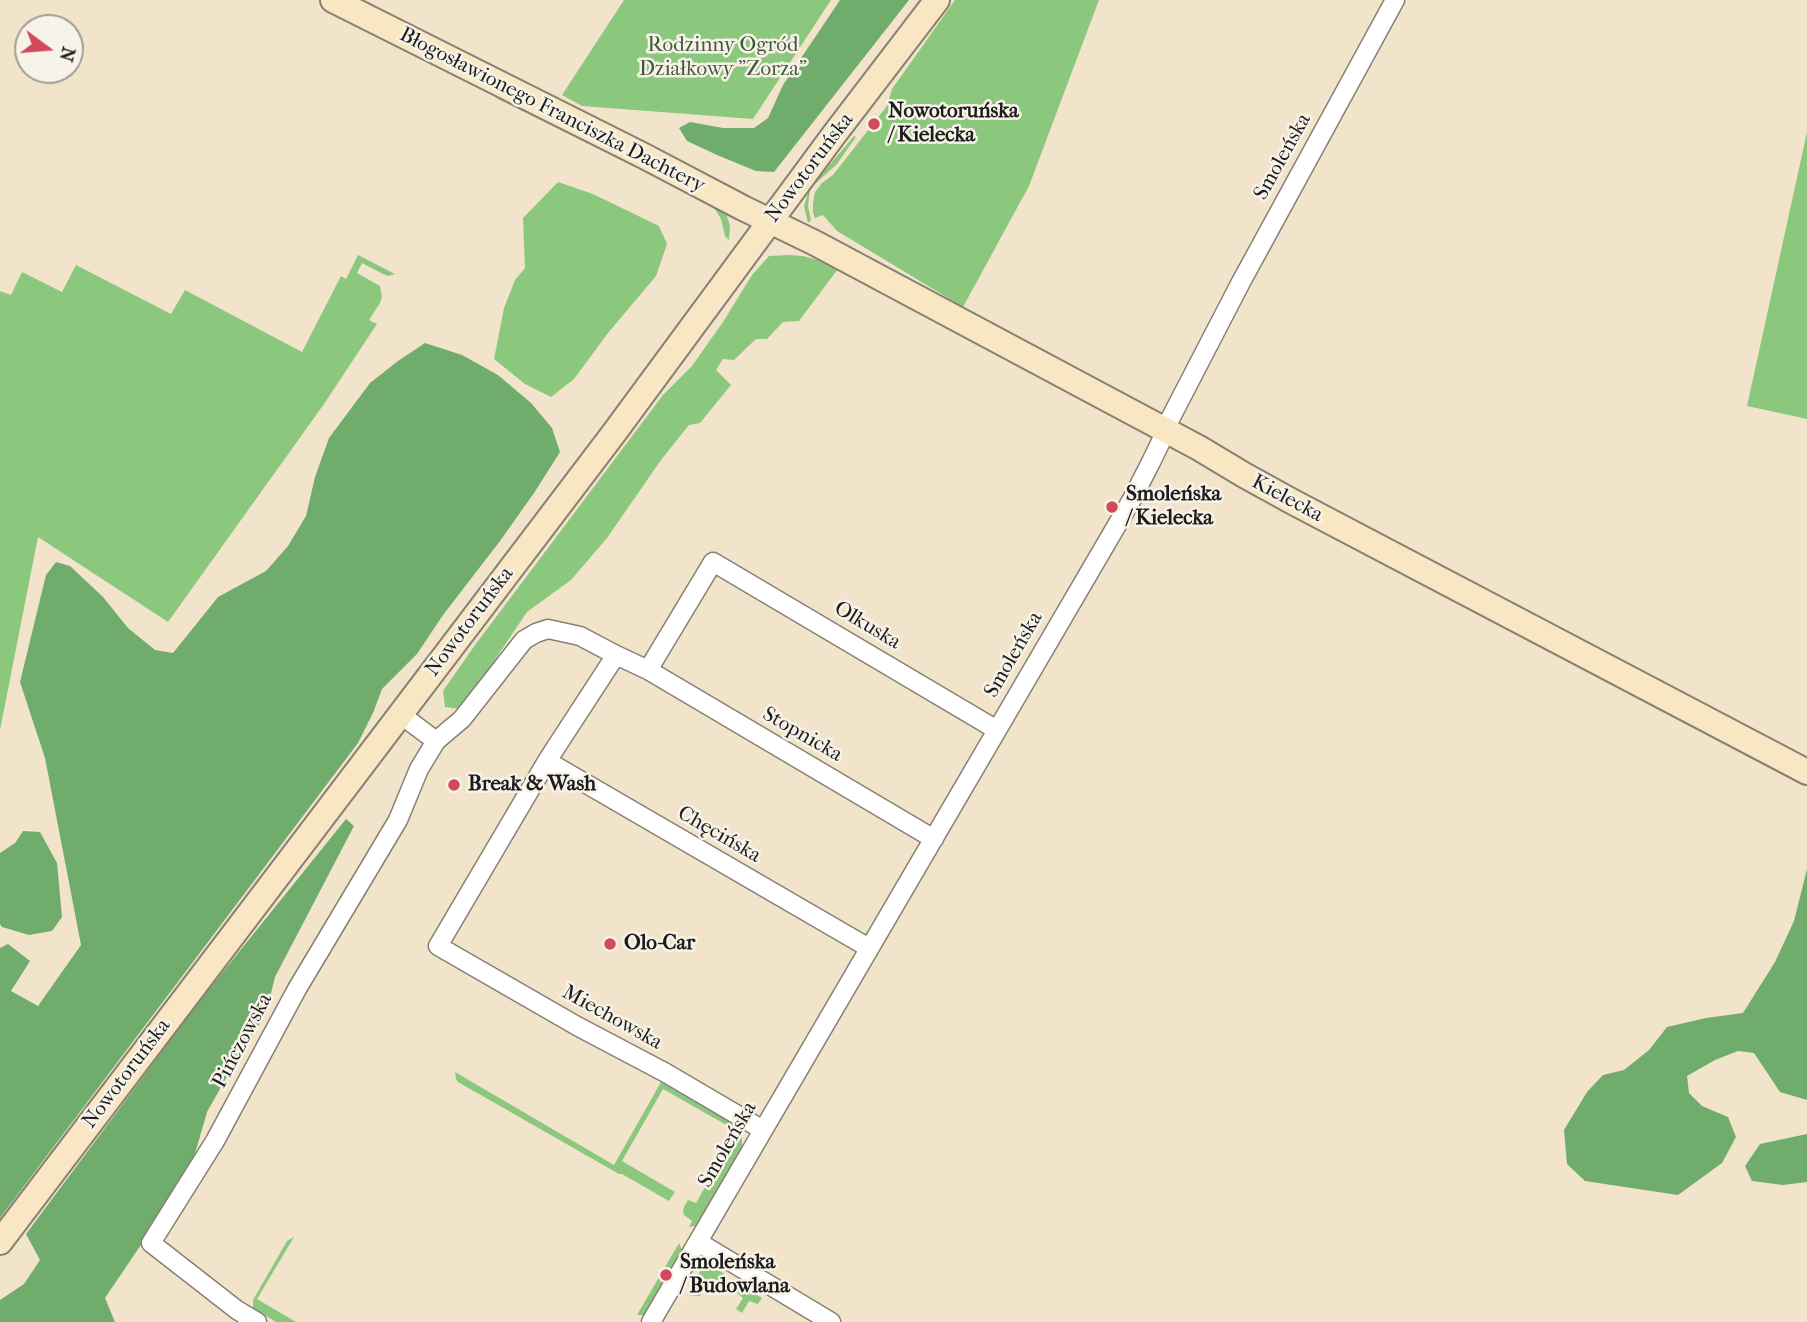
<!DOCTYPE html>
<html>
<head>
<meta charset="utf-8">
<style>
  body { margin:0 }
  #map { position:relative; width:1807px; height:1322px; overflow:hidden; background:#f2e4cb; font-family:"IM FELL French Canon",serif }
  canvas { display:block }
  .north { position:absolute; left:14px; top:14px; width:70px; height:70px; box-sizing:border-box; background:#f7f3e8; border:2px solid #9f9d96; border-radius:50%; rotate:106deg; font-size:19px; font-weight:700; line-height:28px; text-align:center; color:#1c1c1c }
  .north::after { content:''; display:block; margin:auto; width:24px; height:32px; background:#d1495b; clip-path:polygon(50% 0,100% 100%,50% 72%,0 100%) }
</style>
</head>
<body>
<div id="map">
<canvas width="1807" height="1322"></canvas>
<div class="north">N</div>
</div>
<script>
const ctx = document.querySelector('canvas').getContext('2d');
ctx.lineJoin = 'round';
function fill(path, color) { ctx.fillStyle = color; ctx.fill(path, 'evenodd'); }
const shape = rows => new Path2D(rows.map(r => 'M' + r).join(''));
function strokePath(path, color, width, dash) { ctx.strokeStyle = color; ctx.lineWidth = width; ctx.lineCap = dash ? 'butt' : 'round'; ctx.setLineDash(dash || []); ctx.stroke(path); }
function drawText(font, color, halo, rows, align = 'center') {
  ctx.font = font + ' "IM FELL French Canon",serif'; ctx.lineWidth = 5; ctx.setLineDash([]); ctx.textBaseline = 'middle'; ctx.strokeStyle = halo; ctx.fillStyle = color; for (const [text, x, y, turn = 0] of rows) {
    ctx.save(); ctx.translate(x, y); ctx.rotate((+turn || 0) * Math.PI / 180); ctx.textAlign = isNaN(turn) ? turn : align; if (halo) ctx.strokeText(text, 0, 0); ctx.fillText(text, 0, 0); ctx.restore();
  }
}
fill(shape([
  [624,0,831,0,753,119,582,106,562,95],
  [955,0,1099,0,1029,186,963,307,837,231,823,215,815,218,813,213,813,203,815,192,822,183,833,175,887,106,892,89],
  [498,93,725,211,730,225,729,240,725,236,721,219,715,209,707,203,496,98],
  [1807,132,1807,419,1747,406],
  [854,136,856,137,837,164,815,184,810,190,808,206,811,220,808,223,804,206,809,189],
  [558,182,593,194,659,226,667,244,656,276,608,333,574,379,551,397,525,384,494,359,504,308,515,280,525,268,523,218],
  [358,255,395,274,388,276,383,274,362,263,357,273,380,286,382,297,380,303,369,320,377,324,324,404,168,622,38,537,0,730,0,291,11,295,22,272,62,292,76,265,171,314,185,290,302,352,341,276,346,279],
  [789,255,803,256,829,263,838,269,799,321,783,322,767,339,756,339,734,360,723,359,716,370,731,385,700,423,689,425,661,460,607,538,571,580,527,612,462,709,445,707,443,691,475,645,663,395,692,366,723,322,752,275,769,256],
  [455,1072,614,1165,661,1082,739,1127,742,1139,742,1151,700,1225,689,1227,692,1221,684,1215,683,1210,685,1205,688,1200,696,1203,737,1131,663,1089,622,1161,675,1192,669,1201,622,1174,619,1174,458,1082,456,1079],
  [294,1237,257,1299,296,1322,276,1322,253,1308,253,1300,287,1241],
  [679,1243,683,1252,647,1315,637,1315],
  [704,1267,712,1267,725,1274,724,1279,719,1281,711,1278,700,1296,687,1295,702,1268],
  [739,1284,762,1298,758,1304,749,1301,742,1313,736,1309,743,1298,736,1292]
]), '#8bc87d');
fill(shape([
  [840,0,909,0,774,172,756,171,717,155,687,141,679,128,690,122,723,128,754,128,768,118,783,85],
  [425,343,462,355,498,375,531,403,552,428,560,452,534,493,500,541,443,615,417,654,382,689,373,713,358,743,0,1218,0,948,8,944,30,961,11,991,38,1006,81,945,45,758,20,682,46,575,56,562,70,566,103,597,128,628,155,650,173,653,218,597,266,571,288,546,306,516,315,477,329,438,370,383,398,361],
  [346,819,354,826,275,977,266,1014,240,1053,207,1112,194,1157,151,1230,105,1298,115,1322,0,1322,0,1300,24,1284,40,1260,26,1234,201,999],
  [23,831,40,832,57,863,62,917,52,931,29,935,2,927,0,924,0,853,15,843],
  [1807,869,1807,1100,1780,1092,1754,1053,1738,1051,1715,1060,1687,1076,1689,1093,1702,1106,1728,1117,1736,1137,1722,1163,1678,1195,1585,1181,1567,1164,1564,1130,1587,1092,1603,1075,1624,1070,1649,1050,1667,1027,1706,1018,1743,1013,1775,962,1794,921],
  [1807,1134,1807,1182,1783,1185,1752,1181,1745,1166,1760,1144]
]), '#70ac6c');
const street = shape([
  [648,670,934,839],
  [400,714,436,741],
  [547,761,869,948],
  [763,1130,666,1073,577,1026,438,946,547,761,616,655,648,670,713,562,997,730],
  [698,1242,831,1322],
  [257,1322,237,1310,151,1243,215,1141,297,989,398,820,419,769,436,741,462,719,524,640,536,633,548,629,580,636,616,655],
  [651,1322,1131,501,1151,462,1166,431,1168,423,1241,282,1395,0]
]);
const secondary = shape([
  [333,0,644,156,743,208,815,243,1199,448,1244,475,1293,502,1807,772],
  [0,1242,614,433,833,136,937,0]
]);
strokePath(street, '#878074', 21);
strokePath(secondary, '#878074', 28);
strokePath(street, '#fff', 18);
strokePath(secondary, '#f9e7c3', 24);
for (const [x, y, r, color] of [
  [874,124,7,"#d1495b"],
  [1112,507,7,"#d1495b"],
  [454,785,7,"#d1495b"],
  [610,944,7,"#d1495b"],
  [666,1275,7,"#d1495b"]
]) { const dot = new Path2D(); dot.arc(x, y, r, 0, 2 * Math.PI); ctx.fillStyle = color; ctx.fill(dot); strokePath(dot, '#f7f3e8', 2.5); }
drawText('21px', '#43583e', '#f7f3e8', [
  ["Rodzinny Ogród",723,46],
  ["Działkowy \"Zorza\"",723,70]
]);
drawText('21px', '#1c1c1c', '#f7f3e8', [
  ["Błogosławionego Franciszka Dachtery",552,111,27],
  ["Smoleńska",1283,157,-61],
  ["Nowotoruńska",810,168,-53],
  ["Kielecka",1287,499,28],
  ["Nowotoruńska",470,622,-53],
  ["Olkuska",867,626,31],
  ["Smoleńska",1014,655,-60],
  ["Stopnicka",802,735,30],
  ["Chęcińska",719,835,30],
  ["Miechowska",612,1018,29],
  ["Pińczowska",243,1041,-62],
  ["Nowotoruńska",127,1074,-53],
  ["Smoleńska",728,1145,-60]
]);
drawText('bold 21px', '#1c1c1c', '#f7f3e8', [
  ["Nowotoruńska",888,112],
  ["/ Kielecka",888,136],
  ["Smoleńska",1126,495],
  ["/ Kielecka",1126,519],
  ["Break & Wash",468,785],
  ["Olo-Car",624,944],
  ["Smoleńska",680,1263],
  ["/ Budowlana",680,1287]
], 'left');
</script>
</body>
</html>
